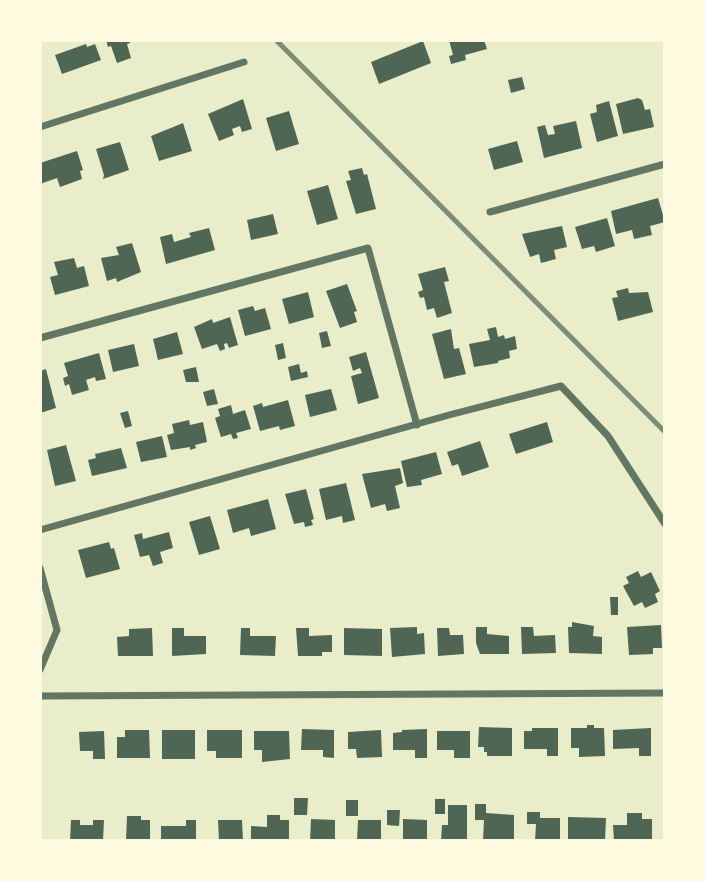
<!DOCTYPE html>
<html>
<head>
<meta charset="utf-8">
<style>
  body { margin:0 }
  #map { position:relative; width:705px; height:881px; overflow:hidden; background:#e9edc9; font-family:"Open Sans",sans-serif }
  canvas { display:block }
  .frame { position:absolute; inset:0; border:42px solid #fefae0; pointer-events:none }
</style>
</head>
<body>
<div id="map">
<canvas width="705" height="881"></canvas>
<div class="frame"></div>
</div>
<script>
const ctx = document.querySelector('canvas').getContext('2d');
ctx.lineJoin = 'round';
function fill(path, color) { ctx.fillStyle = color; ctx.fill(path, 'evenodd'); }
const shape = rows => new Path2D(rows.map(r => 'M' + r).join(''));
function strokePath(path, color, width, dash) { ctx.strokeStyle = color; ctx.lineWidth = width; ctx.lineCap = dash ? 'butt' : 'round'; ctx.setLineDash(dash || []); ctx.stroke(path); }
fill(shape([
  [106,40,129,40,130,43,127,44,131,58,117,63,111,46,108,47],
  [449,40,484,40,487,49,465,55,466,60,451,64,449,56,453,55],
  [423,41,431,63,379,84,371,62],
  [86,44,87,47,95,44,101,60,62,74,55,55],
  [522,77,525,89,511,93,508,80],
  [638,98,642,100,645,110,650,109,654,127,623,134,616,104],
  [243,99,252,129,242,132,240,126,232,129,234,135,219,141,208,114],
  [609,101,618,136,597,142,590,114,597,112,596,105],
  [289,111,299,144,276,151,266,118],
  [576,121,582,148,544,158,537,127,545,125,548,135,555,134,553,126],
  [183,123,192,151,159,161,151,136],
  [517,141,523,162,494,170,488,149],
  [120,142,129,170,103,179,104,175,96,149],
  [77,151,83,170,80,171,82,179,60,187,57,178,40,184,40,163],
  [362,168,364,175,367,174,376,209,356,214,346,181,351,180,348,171],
  [328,185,338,219,317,225,307,191],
  [658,198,665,222,650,226,652,235,634,239,632,230,616,234,611,211],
  [273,214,278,234,251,240,247,220],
  [607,218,615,246,596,252,594,246,582,249,575,227],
  [562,226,567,247,554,250,556,259,541,263,539,254,530,257,522,234],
  [209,228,215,250,166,264,160,237,172,234,174,242,191,237,189,233],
  [132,243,141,272,117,282,116,278,107,281,101,258,119,255,116,247],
  [74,258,77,268,84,266,89,286,55,295,50,277,58,275,54,262],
  [445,267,449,281,444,282,452,313,437,318,434,308,427,310,424,297,420,298,418,292,423,290,418,274],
  [347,284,357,311,354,312,357,322,340,328,326,291],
  [628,288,629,293,648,292,653,312,618,321,612,298,618,297,616,291],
  [308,292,314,317,289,324,282,299],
  [253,306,255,311,265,308,271,329,245,336,238,310],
  [230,317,238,345,229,348,227,343,224,344,225,349,220,351,217,344,202,349,194,327,212,319,213,323],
  [496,327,498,337,504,335,505,339,515,336,517,349,509,351,510,358,498,361,498,363,474,367,469,344,490,340,487,329],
  [451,329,454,349,459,348,466,374,444,379,432,334],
  [327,331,331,346,322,348,319,333],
  [177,332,183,354,158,360,153,339],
  [283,343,286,358,278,360,275,345],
  [134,344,139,366,113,372,108,350],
  [366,352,379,398,358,404,351,376,362,373,360,368,353,371,349,357],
  [99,353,106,379,96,381,95,377,86,380,89,390,72,395,69,384,65,386,63,378,68,376,64,363],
  [299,364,301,373,307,371,308,377,291,381,288,367],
  [196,367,199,382,186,382,183,370],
  [46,369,56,408,40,413,40,371],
  [214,389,218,404,207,406,203,392],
  [331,389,337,410,310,417,305,395],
  [288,400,295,426,280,430,279,426,260,431,253,406,262,403,263,407],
  [231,405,233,414,245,410,251,429,236,433,238,438,233,439,231,434,221,437,215,418,220,416,218,409],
  [128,411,132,426,125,428,120,413],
  [189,420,190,425,203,422,207,442,195,445,196,448,190,450,190,447,171,450,167,435,174,433,172,424],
  [547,422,553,442,516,454,509,434],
  [162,436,167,457,141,462,136,442],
  [480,441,489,467,462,476,458,464,452,466,447,452],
  [66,445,76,481,55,486,47,450],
  [121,448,127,468,92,476,88,460,96,458,95,454],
  [436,452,442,474,421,480,422,485,407,487,401,461],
  [400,468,403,483,395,486,400,508,387,511,385,504,371,508,362,474],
  [346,483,355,520,343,523,342,516,326,520,319,489],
  [306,489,314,519,311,520,313,525,305,527,304,522,294,524,285,494],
  [268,499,276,529,251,536,249,528,233,533,227,510],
  [210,516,220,549,199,555,189,522],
  [169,532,173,548,160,552,163,563,153,566,149,555,140,557,134,535,142,533,143,539],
  [109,542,111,549,114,548,120,569,86,578,78,550],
  [638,571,641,577,651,572,660,591,655,594,658,602,645,608,642,602,634,606,623,586,629,583,626,577],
  [610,597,618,597,618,615,611,615],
  [572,622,594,626,593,636,602,637,602,654,569,653,568,627,572,627],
  [661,625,662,648,653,648,653,654,629,655,627,627],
  [417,627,417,634,424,633,425,654,392,657,390,628],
  [476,627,487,627,487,634,509,636,509,654,480,654,476,643],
  [521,627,533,627,534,636,555,635,556,653,522,654],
  [152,628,153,656,118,656,117,637,129,636,129,629],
  [172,628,184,628,184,636,206,636,206,654,172,656],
  [241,628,250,628,250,636,276,636,275,656,240,655],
  [296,628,309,628,309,636,332,635,332,652,322,652,322,656,298,656],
  [344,628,382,629,382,656,344,655],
  [437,628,449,628,450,635,463,635,464,654,438,656],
  [587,725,594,725,594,728,604,728,605,756,579,757,579,748,571,748,571,728,587,728],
  [479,727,512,728,512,756,487,756,487,752,484,752,484,747,478,747],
  [532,728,558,728,558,756,547,756,547,749,524,749,524,731,532,731],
  [651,728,651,756,639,756,639,748,613,749,613,730],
  [302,729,334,730,334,758,323,757,323,750,301,750],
  [427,729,427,758,415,758,415,750,393,750,393,733,402,732,402,730],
  [125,730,149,730,150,758,117,758,117,737,125,737],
  [162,730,195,730,195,759,162,759],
  [207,730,242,730,242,758,216,758,216,751,207,751],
  [381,730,382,757,357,758,356,749,348,749,348,732],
  [104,731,105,759,93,759,93,751,80,751,79,732],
  [254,731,289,731,290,759,262,762,262,750,254,750],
  [437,731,470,731,470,758,454,758,454,750,437,750],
  [294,798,308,798,307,815,294,815],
  [435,799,445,799,445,814,435,814],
  [346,800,358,800,358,816,346,816],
  [475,804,486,804,486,813,514,815,514,841,483,841,484,820,475,820],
  [448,805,467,805,467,841,441,841,442,825,448,825],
  [387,810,400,810,399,826,387,825],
  [527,812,540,812,540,818,560,818,560,841,535,841,536,824,527,824],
  [627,813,642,813,642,819,652,819,652,841,614,841,613,825,627,825],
  [267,815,280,815,280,820,289,820,289,841,251,841,251,826,267,827],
  [127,816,141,816,141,820,150,820,150,841,126,841],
  [568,817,606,818,605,841,568,841],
  [311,819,335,820,335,841,310,841],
  [403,819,427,820,427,841,403,841],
  [71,820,80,820,80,825,93,825,93,820,104,820,103,841,70,841],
  [186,820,196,820,196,841,161,841,161,826,186,826],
  [218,820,242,820,243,841,219,841],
  [358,820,381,820,381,841,357,841]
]), '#4f6655');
strokePath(shape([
  [40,127,244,62],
  [490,212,665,164],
  [40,338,368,248,417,425],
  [40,530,449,415,561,386,608,436,665,524],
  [40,568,57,630,40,670],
  [40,696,665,693]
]), '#617663', 7);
strokePath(shape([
  [276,40,665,432]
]), '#7c8e77', 5);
</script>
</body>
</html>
